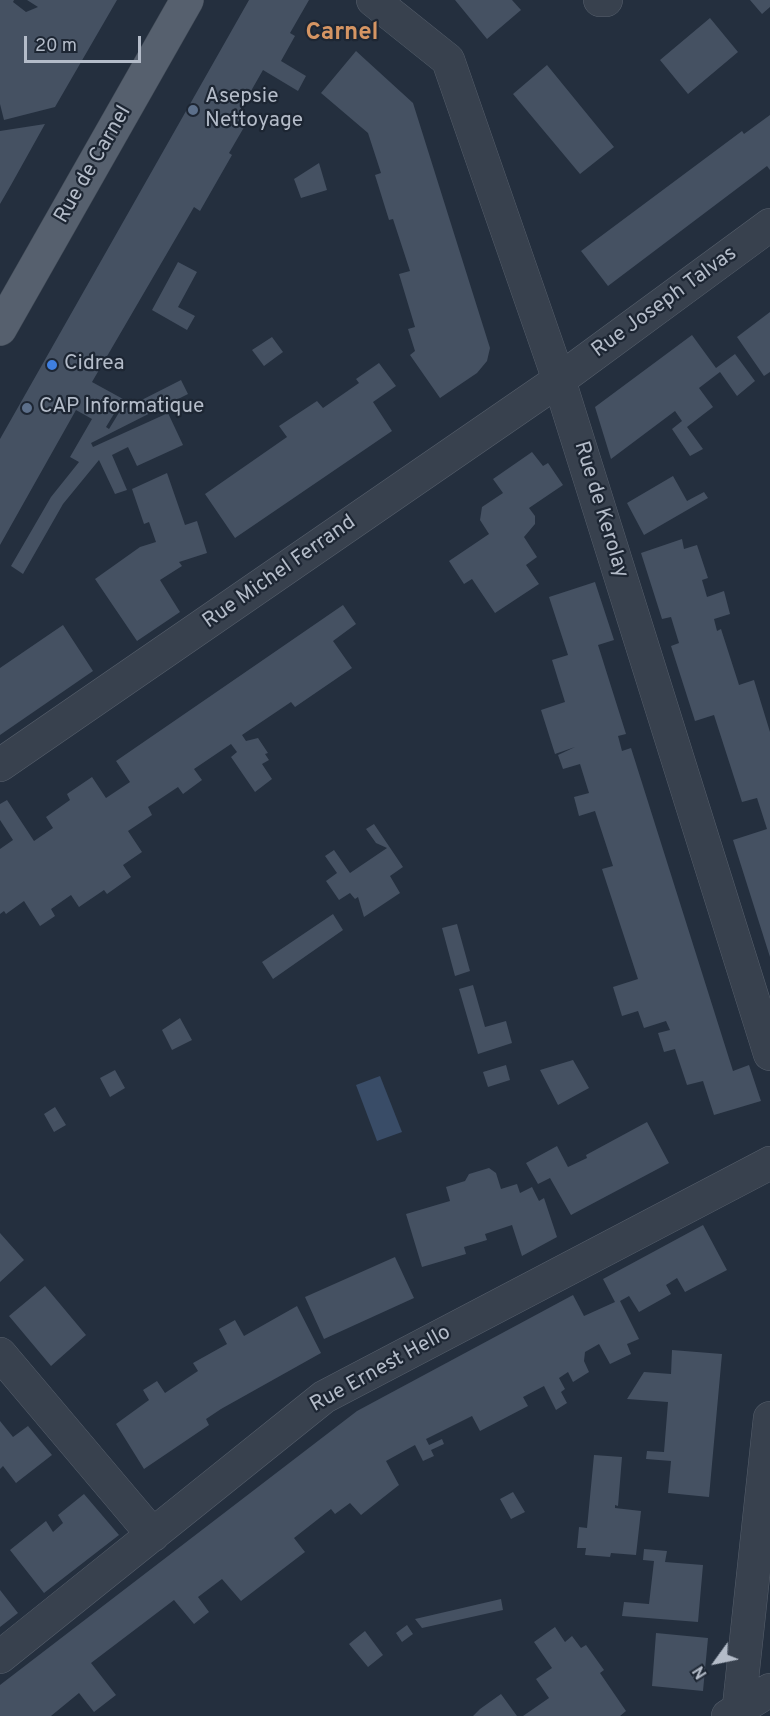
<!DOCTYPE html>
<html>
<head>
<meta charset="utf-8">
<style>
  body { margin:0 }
  #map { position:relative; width:770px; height:1716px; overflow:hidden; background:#242f3e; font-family:Overpass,sans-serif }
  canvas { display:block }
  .north { position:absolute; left:686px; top:1632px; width:60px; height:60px; -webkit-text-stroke:4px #1d2633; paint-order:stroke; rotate:237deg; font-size:16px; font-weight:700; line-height:24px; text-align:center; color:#b4bcc9 }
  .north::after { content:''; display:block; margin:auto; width:21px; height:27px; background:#b4bcc9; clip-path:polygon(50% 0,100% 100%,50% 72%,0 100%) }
  .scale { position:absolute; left:24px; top:36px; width:117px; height:27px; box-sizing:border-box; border:3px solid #b4bcc9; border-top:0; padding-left:8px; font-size:18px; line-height:21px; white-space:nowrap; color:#b4bcc9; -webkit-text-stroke:4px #1d2633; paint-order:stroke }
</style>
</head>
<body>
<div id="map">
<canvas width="770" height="1716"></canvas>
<div class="north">N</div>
<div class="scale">20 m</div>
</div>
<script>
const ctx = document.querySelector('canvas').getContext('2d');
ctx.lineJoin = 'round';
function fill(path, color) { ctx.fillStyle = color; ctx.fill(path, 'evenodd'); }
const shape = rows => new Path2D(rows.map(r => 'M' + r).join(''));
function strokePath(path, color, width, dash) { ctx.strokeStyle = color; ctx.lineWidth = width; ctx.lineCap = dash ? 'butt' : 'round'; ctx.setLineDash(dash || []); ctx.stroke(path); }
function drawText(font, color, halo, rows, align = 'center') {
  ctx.font = font + ' Overpass,sans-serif'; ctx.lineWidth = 4.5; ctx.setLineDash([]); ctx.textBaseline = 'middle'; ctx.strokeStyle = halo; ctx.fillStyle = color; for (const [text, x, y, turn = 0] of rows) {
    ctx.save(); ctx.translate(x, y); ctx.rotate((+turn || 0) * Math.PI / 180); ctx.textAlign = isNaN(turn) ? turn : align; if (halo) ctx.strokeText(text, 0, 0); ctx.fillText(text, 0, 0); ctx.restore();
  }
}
fill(shape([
  [380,1076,402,1132,377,1141,356,1085]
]), '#394c67');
fill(shape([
  [0,0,14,0,13,2,26,12,38,7,27,0,117,0,55,107,4,120,0,104],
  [249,0,309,0,290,33,295,36,281,61,306,76,298,91,263,70,239,112,250,117,229,153,232,155,200,211,194,207,92,382,123,399,106,427,109,429,120,411,181,380,188,394,91,443,93,447,168,413,183,445,137,466,128,447,112,455,127,490,115,494,99,460,63,504,23,574,11,566,51,497,79,462,70,457,92,419,76,410,0,545,0,439],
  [455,0,512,0,521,10,487,39],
  [750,0,770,0,770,7,762,14],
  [710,18,738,52,688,94,660,60],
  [356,51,413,103,490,348,487,361,477,373,440,398,410,355,415,351,408,329,415,327,399,274,410,271,393,219,389,220,375,175,381,173,368,133,321,93],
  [547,65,614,147,580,174,513,94],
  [770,115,770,170,767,166,608,286,581,251,742,131,744,134],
  [45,124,11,185,0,204,0,131],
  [319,163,327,190,301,198,294,179],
  [178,262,197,272,178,307,195,316,187,330,152,310],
  [770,312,770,372,764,376,737,337],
  [692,335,716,368,735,354,755,381,737,396,720,372,699,388,713,407,687,427,703,449,690,456,672,429,682,421,675,411,611,459,595,407],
  [272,337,283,352,264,366,252,350],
  [379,363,396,386,373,402,392,431,235,538,205,494,287,437,279,426,317,401,323,408,359,383,356,379],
  [532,452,543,466,548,463,563,485,529,508,535,516,535,524,524,537,537,557,526,565,539,584,495,613,472,579,464,584,449,561,489,534,480,520,482,507,503,493,493,479],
  [167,473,185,525,197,521,207,553,179,562,182,566,160,580,180,612,137,641,95,579,140,547,156,542,149,522,144,524,132,489],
  [673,476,687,501,704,492,708,498,644,535,627,503],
  [682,539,684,549,697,545,708,578,702,580,707,597,724,591,730,614,714,619,717,631,721,629,739,685,754,680,770,732,770,957,733,840,767,829,757,798,742,802,714,715,695,721,671,646,679,643,671,617,662,619,641,553],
  [595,582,614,640,598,645,626,734,618,736,622,751,631,748,733,1071,749,1065,761,1101,714,1115,703,1081,687,1085,675,1049,664,1052,658,1033,670,1030,666,1021,644,1028,638,1011,622,1016,613,987,638,979,602,869,613,866,595,811,579,816,574,797,589,793,580,764,563,769,558,755,575,747,555,754,541,710,565,702,552,660,568,655,549,597],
  [343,605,356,624,333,641,352,668,295,707,291,702,242,735,246,741,258,738,268,753,265,754,269,760,262,764,272,779,255,792,231,757,237,752,231,744,194,769,202,780,183,794,178,787,148,807,152,815,128,831,142,852,123,865,131,877,107,894,104,890,79,907,71,895,51,909,55,916,40,926,24,901,6,914,4,911,0,914,0,849,13,840,0,820,0,804,7,800,34,841,53,828,46,817,70,800,67,794,92,777,106,798,130,782,116,761],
  [63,625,93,671,0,735,0,668],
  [374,824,403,867,390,876,400,893,364,917,358,897,355,899,350,893,339,900,326,881,337,873,325,856,334,850,350,873,387,848,376,843,366,829],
  [333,914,343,930,273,979,262,962],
  [457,924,470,971,455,976,442,928],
  [473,985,485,1027,506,1021,512,1043,478,1054,459,989],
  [180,1018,192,1040,172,1050,162,1030],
  [573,1060,589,1088,558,1105,540,1070],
  [506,1065,510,1080,488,1087,483,1072],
  [115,1070,125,1088,110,1097,100,1078],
  [55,1107,66,1125,54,1132,44,1114],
  [647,1122,669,1163,571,1215,550,1178,538,1184,526,1163,557,1146,568,1167,587,1158,586,1155],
  [489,1168,496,1173,501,1189,517,1184,520,1193,532,1187,539,1201,544,1198,557,1237,522,1256,512,1225,485,1234,487,1240,464,1247,466,1254,422,1267,406,1214,450,1201,446,1187,465,1181,469,1174],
  [703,1225,727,1270,685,1292,677,1278,666,1285,671,1294,639,1312,629,1296,620,1301,639,1339,627,1344,631,1354,610,1364,599,1344,585,1352,584,1361,589,1372,573,1382,568,1372,559,1378,565,1389,561,1392,567,1403,556,1410,544,1386,523,1397,528,1406,480,1431,472,1416,426,1439,429,1445,442,1439,444,1444,431,1450,434,1456,423,1461,415,1445,386,1461,399,1485,361,1515,350,1503,335,1514,331,1509,294,1538,305,1552,241,1601,222,1579,198,1597,209,1612,194,1624,174,1600,91,1663,116,1695,94,1712,79,1693,51,1716,0,1716,0,1685,357,1411,573,1295,584,1316,615,1302,603,1279],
  [0,1233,24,1260,0,1282],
  [395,1257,414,1298,324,1339,305,1297],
  [45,1286,86,1335,51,1366,9,1316],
  [297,1306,321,1353,221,1409,206,1419,209,1425,144,1469,116,1424,149,1400,143,1390,157,1381,165,1393,198,1371,193,1363,227,1344,219,1329,235,1320,244,1336],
  [672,1350,722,1354,709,1497,668,1493,671,1461,646,1459,647,1451,664,1452,668,1402,627,1399,644,1372,671,1374],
  [0,1421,13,1437,28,1426,52,1455,16,1483,3,1466,0,1469],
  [594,1455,622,1457,618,1506,615,1505,615,1508,641,1511,636,1555,611,1553,610,1557,585,1555,586,1548,577,1548,579,1527,587,1528],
  [513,1492,525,1512,511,1519,500,1499],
  [84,1494,119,1535,44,1593,10,1550,46,1521,53,1532,63,1523,58,1515],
  [644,1549,667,1551,665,1562,703,1565,698,1622,622,1616,624,1602,649,1604,654,1561,643,1560],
  [0,1590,18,1613,0,1627],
  [501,1599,503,1610,422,1628,415,1619],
  [407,1625,413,1634,402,1642,396,1633],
  [555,1627,565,1642,572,1636,581,1648,586,1645,604,1670,600,1673,626,1711,620,1716,523,1716,549,1698,536,1679,552,1668,534,1642],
  [365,1631,383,1655,368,1667,349,1644],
  [656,1633,708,1638,703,1691,652,1686],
  [501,1694,517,1716,473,1716,480,1709]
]), '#455162');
const minor = shape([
  [373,0,448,60,559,380,770,1054],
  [600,0,606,0],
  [0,765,559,380,770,225],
  [0,1354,153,1535],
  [0,1657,324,1397,770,1163],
  [728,1716,770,1690],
  [738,1716,770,1418]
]);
const major = shape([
  [0,329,187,0]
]);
strokePath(minor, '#565f6c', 34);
strokePath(major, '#414a57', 34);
strokePath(minor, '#38414e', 33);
strokePath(major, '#56606e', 33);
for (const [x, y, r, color] of [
  [193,110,6,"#5c6f8a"],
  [52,365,6,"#3f7fe0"],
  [27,408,6,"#5c6f8a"]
]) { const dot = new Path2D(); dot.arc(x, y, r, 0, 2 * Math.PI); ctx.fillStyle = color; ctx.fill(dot); strokePath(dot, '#1d2633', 2); }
drawText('21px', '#b4bcc9', '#1d2633', [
  ["Asepsie",205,98],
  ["Nettoyage",205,122],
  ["Cidrea",64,365],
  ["CAP Informatique",39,408]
], 'left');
drawText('21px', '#b4bcc9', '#1d2633', [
  ["Rue de Carnel",94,165,-60],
  ["Rue Joseph Talvas",665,303,-36],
  ["Rue de Kerolay",600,510,73],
  ["Rue Michel Ferrand",280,573,-35],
  ["Rue Ernest Hello",381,1370,-29]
]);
drawText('bold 24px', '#d59563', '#1d2633', [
  ["Carnel",342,34]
]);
</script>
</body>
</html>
